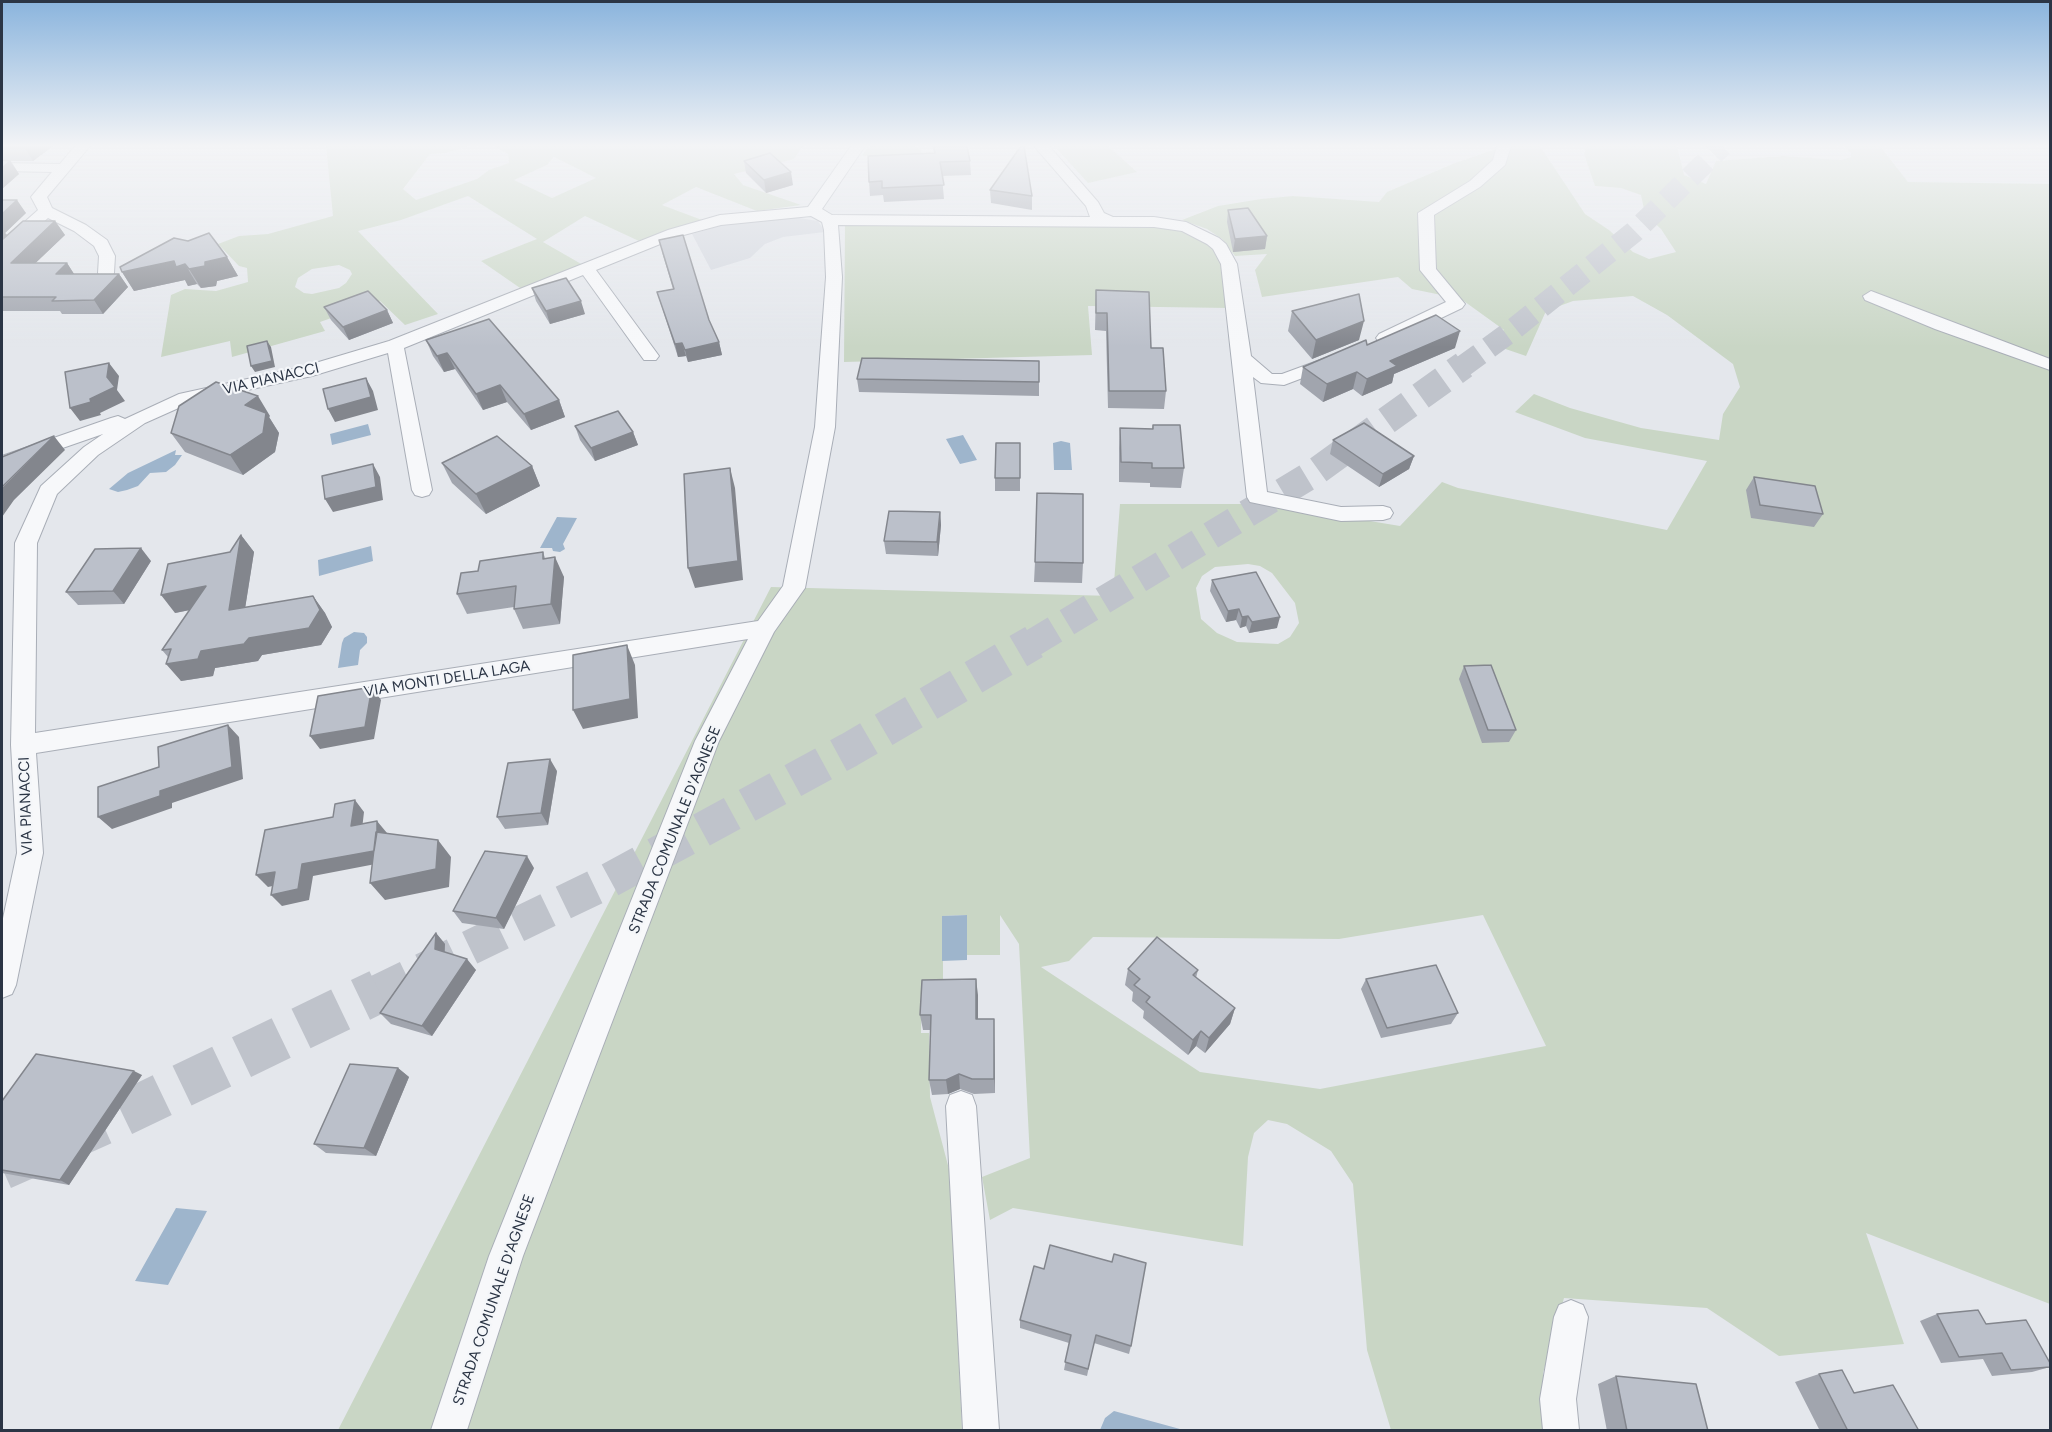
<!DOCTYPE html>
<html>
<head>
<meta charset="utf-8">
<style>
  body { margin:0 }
  #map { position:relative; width:2052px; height:1432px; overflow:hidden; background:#e4e7ec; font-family:Figtree,sans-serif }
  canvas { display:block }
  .frame { position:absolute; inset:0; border:3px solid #2b3545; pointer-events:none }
</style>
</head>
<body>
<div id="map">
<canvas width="2052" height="1432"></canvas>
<div class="frame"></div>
</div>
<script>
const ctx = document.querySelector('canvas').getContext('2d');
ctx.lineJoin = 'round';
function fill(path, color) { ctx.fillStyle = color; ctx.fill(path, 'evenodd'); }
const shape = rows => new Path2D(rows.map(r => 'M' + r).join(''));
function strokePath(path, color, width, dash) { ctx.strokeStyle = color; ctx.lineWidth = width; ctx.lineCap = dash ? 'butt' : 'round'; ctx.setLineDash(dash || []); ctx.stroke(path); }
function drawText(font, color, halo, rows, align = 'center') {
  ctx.font = font + ' Figtree,sans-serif'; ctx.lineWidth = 4.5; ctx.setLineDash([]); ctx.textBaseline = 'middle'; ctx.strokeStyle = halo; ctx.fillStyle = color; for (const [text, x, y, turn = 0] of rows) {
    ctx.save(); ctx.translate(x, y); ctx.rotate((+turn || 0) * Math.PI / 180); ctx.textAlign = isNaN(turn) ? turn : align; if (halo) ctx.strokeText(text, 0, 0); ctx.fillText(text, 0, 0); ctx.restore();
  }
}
fill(shape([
  [794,217,818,221,825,232,783,237,765,244,750,258,711,270,692,234,729,223]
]), '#d2d6de');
fill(shape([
  [326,146,469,146,446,153,430,154,403,189,416,200,477,179,489,170,509,163,508,154,494,146,803,146,794,159,734,174,743,185,801,205,757,211,696,187,662,205,702,220,639,241,585,216,543,242,583,265,523,290,481,261,537,239,468,196,401,220,358,231,438,314,405,325,380,301,320,322,325,331,232,357,230,341,161,357,171,295,185,289,216,291,248,282,247,268,239,266,218,244,239,236,268,234,333,216],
  [554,157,596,178,552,198,514,180,547,165],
  [339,265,350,270,352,274,346,283,339,288,312,294,304,293,295,287,298,278,312,269],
  [873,146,914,146,921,150,922,154,862,156,867,147],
  [1054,146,1108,146,1137,172,1088,183],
  [1505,146,1540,146,1585,214,1609,230,1633,252,1649,259,1676,252,1661,229,1645,214,1641,195,1621,188,1595,186,1584,154,1587,146,1677,146,1684,175,1706,184,1716,161,1783,156,1841,160,1851,157,1851,153,1843,146,1880,146,1908,182,2050,184,2050,1304,1866,1233,1904,1344,1779,1356,1707,1308,1564,1298,1543,1373,1545,1430,1391,1430,1367,1350,1353,1184,1331,1151,1287,1124,1268,1120,1254,1133,1248,1157,1243,1246,1013,1208,990,1220,982,1177,1030,1158,1019,944,1000,915,1000,955,967,955,966,915,943,916,943,980,922,981,921,1033,929,1033,930,1097,950,1173,962,1430,338,1430,771,587,1113,596,1120,504,1267,504,1400,526,1442,482,1458,488,1667,530,1707,461,1585,438,1515,412,1534,394,1570,408,1641,428,1719,440,1723,414,1740,387,1733,364,1667,315,1633,296,1573,301,1546,311,1526,356,1488,343,1504,330,1461,299,1412,289,1398,277,1262,297,1255,270,1267,254,1235,256,1222,239,1207,229,1182,220,1218,206,1261,199,1293,196,1379,202,1387,192,1455,163],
  [1248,564,1260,566,1272,573,1295,603,1299,623,1290,637,1278,644,1237,642,1217,633,1201,619,1196,588,1202,576,1215,567],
  [1483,915,1546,1046,1320,1089,1200,1072,1041,967,1069,961,1093,937,1339,939],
  [845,225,1157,225,1180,228,1212,247,1221,259,1229,308,1088,306,1092,355,844,362]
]), '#c9d6c5');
fill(shape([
  [368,424,371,435,332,445,330,434],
  [963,435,977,460,960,464,946,439],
  [1061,441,1070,443,1072,470,1054,470,1053,443],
  [176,450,175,455,182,455,175,465,166,472,150,473,138,486,127,490,118,492,109,489,128,473],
  [557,517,577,518,563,544,565,549,560,552,553,551,552,548,540,548],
  [371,546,373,561,319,576,318,560],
  [354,632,364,633,367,637,367,643,360,650,358,665,338,668,342,643,344,638],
  [967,915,967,960,942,961,942,916],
  [176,1208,207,1211,168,1285,135,1281],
  [1114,1411,1180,1429,1180,1430,1100,1430,1105,1418]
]), '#9eb5cc');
strokePath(shape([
  [1462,367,1510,332,1634,232,1722,146]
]), '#bfc3cb', 22, [22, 11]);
strokePath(shape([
  [1031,644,1311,475,1464,365]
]), '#bfc3cb', 28, [28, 14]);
strokePath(shape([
  [376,993,606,882,849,750,1034,642]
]), '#bfc3cb', 35, [35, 17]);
strokePath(shape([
  [2,1168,121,1115,379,991]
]), '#bfc3cb', 44, [44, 22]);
const street = shape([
  [75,146,90,146,47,197,52,208,86,225,107,240,115,256,114,273,112,276,100,276,98,273,99,256,94,246,74,231,48,218,8,253,2,255,2,242,38,210,31,197,52,172,2,171,2,163,60,164,75,146],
  [851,146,865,146,822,209,832,215,1090,217,1086,206,1034,146,1049,146,1098,202,1104,213,1113,217,1154,217,1186,222,1219,238,1226,244,1237,264,1251,356,1272,374,1282,374,1331,356,1337,357,1340,361,1337,365,1284,385,1261,383,1253,377,1267,492,1341,507,1383,506,1390,508,1393,513,1390,518,1383,520,1341,521,1250,502,1247,497,1221,264,1213,249,1207,244,1182,231,1154,227,838,225,842,277,835,427,805,588,774,632,719,741,523,1256,467,1430,431,1430,489,1256,695,741,748,639,36,753,43,853,16,985,12,994,2,998,2,923,17,853,11,745,15,543,41,486,84,447,103,434,2,469,2,456,111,418,118,416,125,419,179,394,302,367,389,341,668,230,720,215,808,207,851,146],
  [811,216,822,222,824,230,826,277,815,427,783,586,758,621,35,733,37,543,57,494,98,455,145,423,192,402,312,376,388,353,412,490,415,495,422,497,429,495,432,490,404,348,583,275,644,360,656,360,659,356,596,270,680,236,721,225,811,216],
  [1497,146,1511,146,1505,165,1480,187,1434,215,1436,269,1465,304,1462,308,1391,342,1379,342,1376,338,1379,334,1446,302,1420,270,1418,213,1470,181,1493,160,1497,146],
  [1871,291,2050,359,2050,370,1935,329,1865,300,1863,296,1871,291],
  [961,1091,972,1095,976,1106,999,1430,963,1430,946,1106,950,1095,961,1091],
  [1571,1300,1583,1305,1588,1317,1576,1399,1579,1430,1543,1430,1540,1399,1554,1317,1559,1305,1571,1300]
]);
strokePath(street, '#a9aeb7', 2);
fill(street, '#f7f8fa');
fill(shape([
  [2,146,53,146,33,161,11,161,19,174,2,189],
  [932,146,967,146,970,161,971,175,942,176,944,199,884,202,883,195,870,196,869,182,934,153],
  [744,161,793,185,766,193,746,173],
  [990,190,1032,196,1032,210,991,203],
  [2,200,26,213,5,233,7,235,55,221,65,235,35,263,67,263,74,274,119,274,128,287,103,314,62,314,60,311,2,311],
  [1228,210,1267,236,1265,249,1233,252,1227,222],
  [662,252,709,320,719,342,722,355,688,362,686,356,678,357,657,292,673,289],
  [227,257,238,276,217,281,216,286,201,288,197,284,188,286,185,280,134,291,122,272],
  [532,288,585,314,550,324,536,301],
  [1096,290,1151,348,1166,391,1164,409,1108,408,1106,331,1095,330],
  [324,307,387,310,393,323,349,340,331,320],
  [1292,311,1359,340,1312,359,1288,331],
  [426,340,559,400,565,417,531,430,507,402,483,410,455,369,444,372,433,356],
  [1367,345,1455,348,1394,374,1392,383,1362,396,1353,389,1323,402,1300,384,1303,367],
  [1039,361,1039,396,859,392,857,379],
  [270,416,269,417,279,433,275,452,243,475,185,452,171,433],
  [1153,425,1184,468,1181,488,1150,487,1150,483,1119,482,1119,448,1120,428,1152,429],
  [575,426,633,432,638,445,595,461,580,440],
  [1333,440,1414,456,1409,469,1379,487,1330,454],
  [1020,443,1020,491,995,491,995,478],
  [442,463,532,466,540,486,486,514,452,483],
  [1754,477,1823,514,1814,527,1751,518,1746,490],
  [940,512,941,525,938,556,886,554,884,541],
  [241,535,254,552,245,608,313,596,325,613,332,627,321,645,262,655,258,661,215,668,213,676,181,681,168,657,162,650,190,610,175,613,230,552],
  [543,552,545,558,564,577,560,624,523,629,514,609,514,607,467,614,457,594,478,571],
  [151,561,124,604,78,605,66,592],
  [1035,562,1083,563,1082,583,1034,582],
  [1212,580,1277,628,1249,633,1246,626,1240,628,1236,620,1226,622,1210,591],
  [1464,666,1516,730,1509,742,1482,743,1459,679],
  [557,771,548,825,505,829,497,817],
  [534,868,504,929,462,923,453,911],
  [436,933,445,944,445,952,476,970,432,1036,391,1024,380,1013],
  [1128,969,1198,970,1196,978,1235,1008,1230,1024,1205,1053,1196,1046,1188,1055,1143,1018,1144,1011,1132,1001,1133,992,1125,985],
  [1366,979,1458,1013,1451,1024,1381,1038,1361,989],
  [978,995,978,1019,994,1019,995,1093,974,1094,960,1089,948,1094,932,1095,929,1080,931,1030,923,1030,920,1015],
  [398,1068,409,1077,376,1156,326,1153,314,1144],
  [142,1075,69,1185,2,1173,2,1101],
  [1034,1266,1131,1346,1129,1354,1094,1343,1087,1376,1064,1370,1069,1343,1020,1328,1020,1320],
  [1937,1314,1986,1324,2050,1367,2032,1372,1992,1376,1983,1359,1941,1363,1920,1321],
  [1819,1374,1854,1393,1919,1431,1820,1431,1795,1382],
  [1616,1376,1708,1431,1607,1431,1598,1384]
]), '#a1a5ae');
fill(shape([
  [28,146,53,146,33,161,25,148],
  [10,161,19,174,2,189,2,168],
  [791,172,793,185,766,193,764,180],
  [17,200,26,213,5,233,7,235,2,240,2,214],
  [55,221,65,235,21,277,11,263],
  [1267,236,1265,249,1233,252,1235,239],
  [227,257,238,276,217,281,216,286,201,288,189,269,205,262],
  [174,261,185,264,197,284,188,286,185,280,134,291,122,272],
  [67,263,76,277,56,274],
  [119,274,128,287,103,314,94,300],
  [581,301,585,314,550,324,546,311],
  [387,310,393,323,349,340,343,327],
  [1364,321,1359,340,1312,359,1316,340],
  [1460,331,1455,348,1394,374,1392,383,1362,396,1367,379,1390,361],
  [267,341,271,347,275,367,255,372,251,366],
  [719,342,722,355,688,362,685,350],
  [682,343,686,356,678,357,675,344],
  [447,353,455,369,444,372,437,356],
  [109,363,119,376,117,390,125,401,100,413,101,415,80,421,70,408,90,399,107,377],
  [1357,372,1353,389,1323,402,1327,384],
  [366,378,373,391,378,410,335,422,328,409],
  [500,385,507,402,483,410,476,394],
  [258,396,270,416,269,417,279,433,275,452,243,475,230,455,245,405],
  [559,400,565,417,531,430,524,414],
  [633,432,638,445,595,461,591,448],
  [54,436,65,450,14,500,2,517,2,488],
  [1414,456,1409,469,1379,487,1383,474],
  [373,464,380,477,383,500,333,512,325,499],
  [532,466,540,486,486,514,476,494],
  [730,468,735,488,743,580,695,588,688,568],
  [940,512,941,525,938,556,937,542],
  [241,535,254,552,242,628,229,610],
  [141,548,151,561,124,604,113,591],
  [555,557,564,577,560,624,551,604],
  [206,586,219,604,175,613,161,595],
  [313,596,325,613,332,627,321,645,262,655,258,661,215,668,213,676,181,681,166,664,201,651,249,638],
  [1239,609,1236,620,1226,622,1228,611],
  [1248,616,1246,626,1240,628,1242,617],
  [1280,617,1277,628,1249,633,1252,622],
  [627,645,635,665,638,718,583,729,573,710],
  [372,687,381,700,374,739,320,749,310,736],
  [228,725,239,737,243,779,172,803,172,808,112,829,98,817],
  [550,759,557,771,548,825,541,813],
  [355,800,364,812,361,838,351,826],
  [377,821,387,833,386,862,313,876,309,900,282,906,271,895,302,864],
  [438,840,451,857,449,887,385,900,370,883],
  [527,856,534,868,504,929,496,918],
  [275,872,286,883,268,887,256,875],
  [436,933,445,944,444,960,435,949],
  [467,959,476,970,432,1036,422,1026],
  [976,979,978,995,978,1035,976,1019],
  [1235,1008,1230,1024,1205,1053,1209,1038],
  [994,1019,994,1034,995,1093,994,1079],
  [1201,1031,1196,1046,1188,1055,1193,1040],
  [398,1068,409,1077,376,1156,364,1148],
  [134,1071,142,1075,69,1185,60,1180],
  [959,1074,960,1089,948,1094,946,1080]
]), '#83868d');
const building = shape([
  [2,146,28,146,25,148,2,148,2,146],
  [934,146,967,146,970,161,940,162,944,185,882,188,882,181,869,182,868,156,935,153,934,146],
  [1021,146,1024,146,1032,196,990,190,1021,146],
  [770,153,791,172,764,180,744,161,770,153],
  [2,160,10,161,2,168,2,160],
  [2,200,17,200,2,214,2,200],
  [1248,208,1267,236,1235,239,1228,210,1248,208],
  [23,221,55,221,11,263,67,263,56,274,119,274,94,300,52,301,56,297,2,297,2,240,23,221],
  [209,233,227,257,205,262,205,266,189,269,185,264,176,267,174,261,122,272,120,267,174,238,188,241,209,233],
  [683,235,709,320,719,342,685,350,682,343,675,344,657,292,674,289,659,240,683,235],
  [566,278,581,301,546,311,532,288,566,278],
  [1096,290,1149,292,1151,348,1163,348,1166,391,1109,391,1107,313,1096,313,1096,290],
  [368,291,387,310,343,327,324,307,368,291],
  [1359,294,1364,321,1316,340,1292,311,1359,294],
  [1436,315,1460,331,1390,361,1397,366,1367,379,1357,372,1327,384,1303,367,1366,340,1367,345,1436,315],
  [489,319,559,400,524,414,500,385,476,394,447,353,437,356,426,340,489,319],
  [267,341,272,361,251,366,247,346,267,341],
  [862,358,1039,361,1039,382,857,379,862,358],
  [109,363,107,377,115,387,90,399,91,402,70,408,65,372,109,363],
  [366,378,371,397,328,409,323,389,366,378],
  [216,382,258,396,245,405,266,413,263,433,230,455,171,433,179,406,216,382],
  [618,411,633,432,591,448,575,426,618,411],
  [1364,423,1414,456,1383,474,1333,440,1364,423],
  [1153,425,1180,425,1184,468,1152,468,1152,463,1121,462,1120,428,1153,429,1153,425],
  [54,436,2,487,2,488,2,457,54,436],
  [497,436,532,466,476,494,442,463,497,436],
  [996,443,1020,443,1020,478,995,478,996,443],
  [373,464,376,487,325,499,322,476,373,464],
  [730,468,738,561,688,568,684,474,730,468],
  [1754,477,1815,486,1823,514,1760,505,1754,477],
  [1037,493,1083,494,1083,563,1035,562,1037,493],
  [889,511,940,512,937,542,884,541,889,511],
  [241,535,229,610,313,596,320,610,309,628,249,638,244,644,201,651,198,659,166,664,171,649,162,650,206,586,161,595,168,564,230,552,241,535],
  [141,548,113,591,66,592,95,549,141,548],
  [543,552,543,559,555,557,551,604,514,609,516,586,457,594,461,573,478,571,480,561,543,552],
  [1256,572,1280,617,1252,622,1248,616,1242,617,1239,609,1228,611,1212,580,1256,572],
  [627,645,630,699,573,710,573,655,627,645],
  [1491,665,1516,730,1488,730,1464,666,1491,665],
  [372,687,365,727,310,736,318,696,372,687],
  [228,725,232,767,160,791,160,796,98,817,98,787,159,767,158,747,228,725],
  [550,759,541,813,497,817,508,763,550,759],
  [355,800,351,826,377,821,377,832,374,851,302,864,298,889,271,895,275,872,256,875,265,830,333,817,335,804,355,800],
  [376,832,438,840,436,869,370,883,376,832],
  [485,851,527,856,496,918,453,911,485,851],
  [436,933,435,949,467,959,422,1026,380,1013,436,933],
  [1157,937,1198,970,1193,975,1235,1008,1209,1038,1201,1031,1193,1040,1146,1002,1150,997,1134,985,1140,979,1128,969,1157,937],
  [1436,965,1458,1013,1387,1028,1366,979,1436,965],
  [976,979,976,1019,994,1019,994,1079,972,1079,959,1074,946,1080,929,1080,931,1015,920,1015,922,980,976,979],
  [36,1054,134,1071,60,1180,2,1170,2,1101,36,1054],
  [350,1064,398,1068,364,1148,314,1144,350,1064],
  [1050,1245,1112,1262,1114,1254,1146,1263,1131,1346,1096,1335,1088,1369,1065,1362,1071,1335,1020,1320,1034,1266,1044,1269,1050,1245],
  [1978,1310,1986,1324,2026,1320,2050,1363,2050,1367,2011,1370,2002,1353,1959,1357,1937,1314,1978,1310],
  [1842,1370,1854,1393,1893,1385,1919,1431,1848,1431,1819,1374,1842,1370],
  [1616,1376,1696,1384,1708,1431,1627,1431,1616,1376]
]);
fill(building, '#bbc0ca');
strokePath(building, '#83868d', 1.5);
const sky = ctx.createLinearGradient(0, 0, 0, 347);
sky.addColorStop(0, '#8ab4dd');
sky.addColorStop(0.42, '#f3f4f6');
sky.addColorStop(1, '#f3f4f600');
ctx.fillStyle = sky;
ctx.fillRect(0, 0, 2052, 347);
drawText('15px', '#2b3545', '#f4f6f9', [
  ["VIA PIANACCI",271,379,-13],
  ["VIA MONTI DELLA LAGA",447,679,-9],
  ["VIA PIANACCI",26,806,-92],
  ["STRADA COMUNALE D'AGNESE",675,830,-68],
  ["STRADA COMUNALE D'AGNESE",494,1300,-71]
]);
</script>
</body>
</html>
